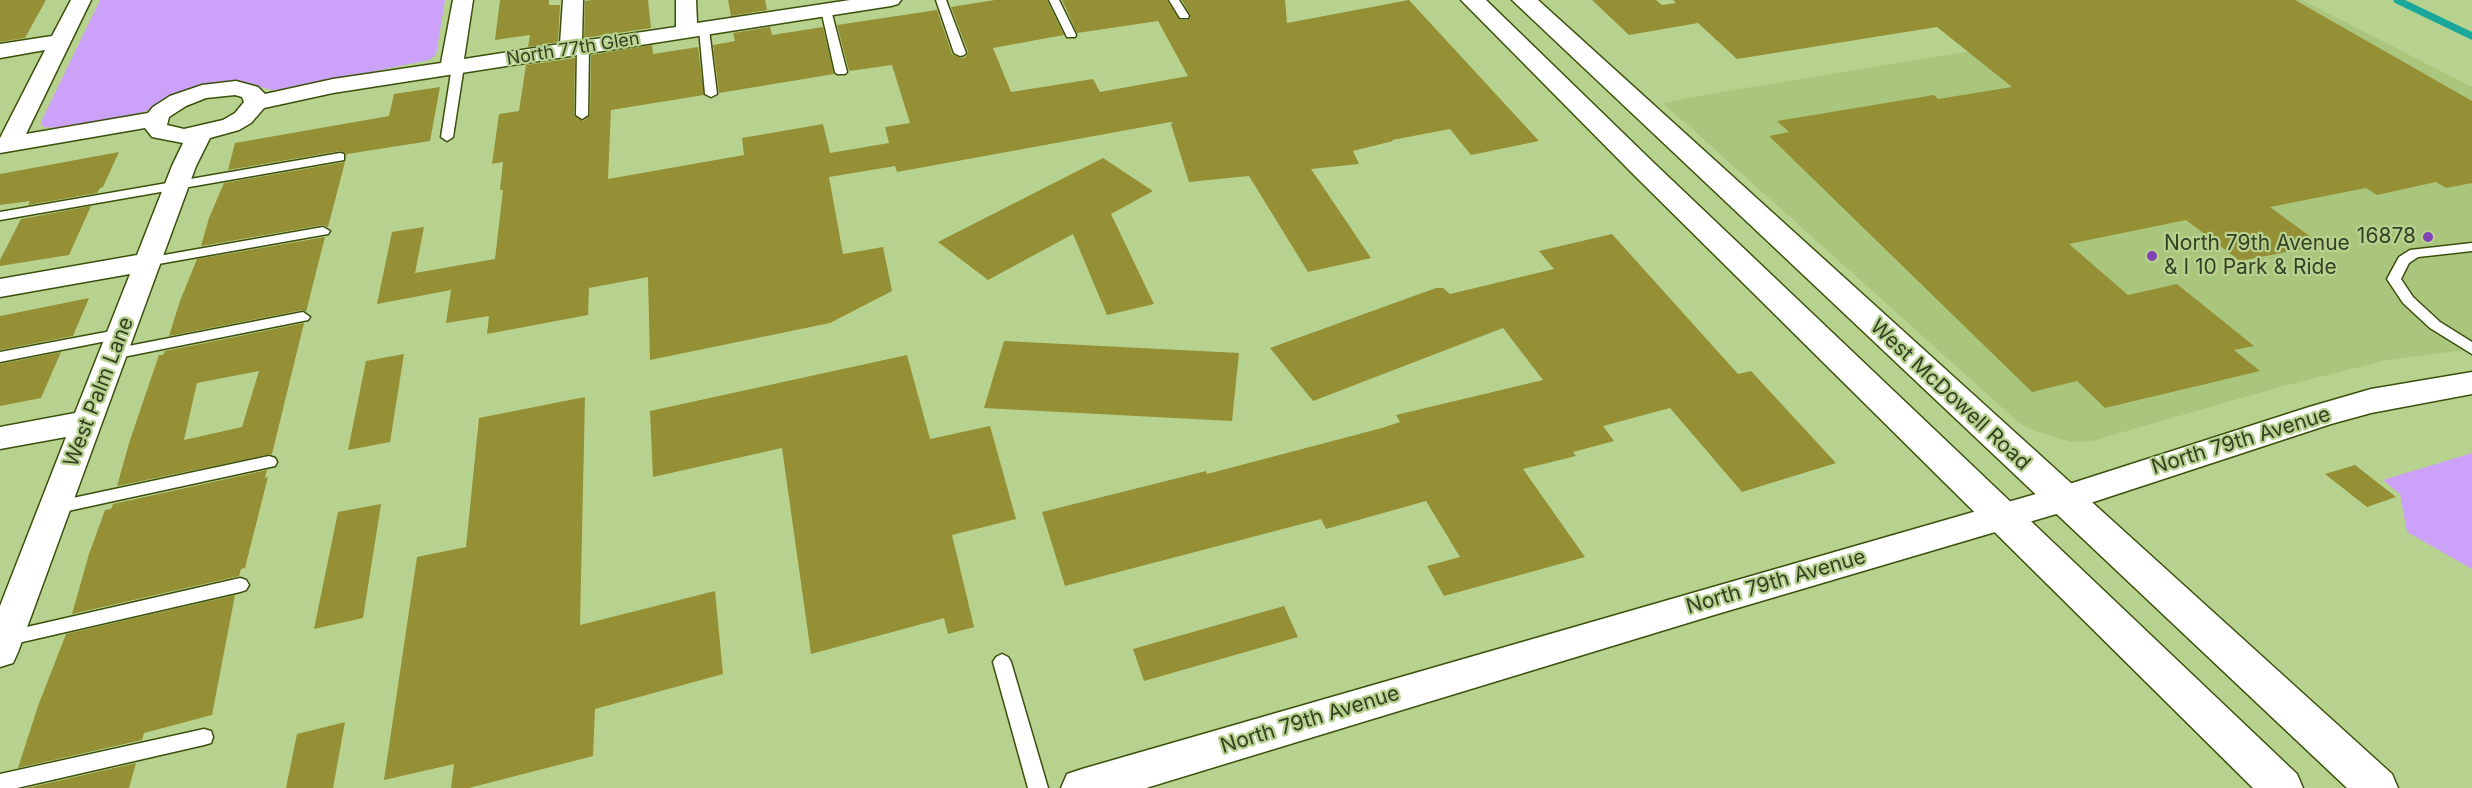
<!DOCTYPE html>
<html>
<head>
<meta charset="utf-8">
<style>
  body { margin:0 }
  canvas { display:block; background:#b7d28e }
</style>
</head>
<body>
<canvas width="2472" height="788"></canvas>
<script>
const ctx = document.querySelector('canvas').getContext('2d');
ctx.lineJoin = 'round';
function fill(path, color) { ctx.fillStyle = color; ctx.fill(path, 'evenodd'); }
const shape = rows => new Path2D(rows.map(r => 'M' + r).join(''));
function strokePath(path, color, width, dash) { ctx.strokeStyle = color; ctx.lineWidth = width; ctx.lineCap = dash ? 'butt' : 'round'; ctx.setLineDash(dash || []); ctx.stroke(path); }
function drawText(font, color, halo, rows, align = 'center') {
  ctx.font = font + ' Inter,sans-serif'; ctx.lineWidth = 4.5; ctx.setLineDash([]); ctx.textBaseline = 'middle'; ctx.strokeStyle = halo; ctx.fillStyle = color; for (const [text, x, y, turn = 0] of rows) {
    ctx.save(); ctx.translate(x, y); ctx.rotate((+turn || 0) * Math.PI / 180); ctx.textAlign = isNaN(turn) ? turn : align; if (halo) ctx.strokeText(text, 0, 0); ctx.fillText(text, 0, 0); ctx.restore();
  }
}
fill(shape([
  [2281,0,2302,0,2472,87,2472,349,2387,360,2280,387,2092,441,2071,442,2034,431,2017,421,1663,103,1709,94]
]), '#aac67d');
fill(shape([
  [100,0,445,0,436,55,429,60,287,89,272,90,250,84,233,83,163,101,146,111,133,115,58,128,43,127,41,122],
  [2472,453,2472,569,2407,532,2400,494,2383,480]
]), '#cca1f9');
strokePath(shape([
  [2397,0,2472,36]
]), '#1ba89c', 7);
fill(shape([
  [0,0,46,0,25,38,0,42],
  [500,0,549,0,549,5,560,5,558,42,528,47,530,35,495,40],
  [592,0,648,0,651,28,584,38,585,1],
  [728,0,765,0,767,10,731,16],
  [995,0,1047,0,1064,35,993,48,1011,92,1093,79,1100,92,1188,76,1158,21,1077,33,1062,0,1167,0,1180,20,1188,20,1191,17,1182,0,1285,0,1287,23,1409,0,1539,141,1471,155,1450,129,1392,140,1393,141,1353,151,1359,164,1311,169,1371,258,1308,272,1249,176,1189,182,1171,124,1173,123,1171,122,897,172,895,166,829,177,843,254,883,247,892,291,830,323,650,360,648,277,589,288,588,315,487,334,489,316,446,323,451,290,377,304,392,232,424,227,415,273,495,259,503,190,500,190,503,162,492,164,499,114,519,111,526,65,575,58,574,115,583,121,590,115,591,55,652,45,653,54,698,47,704,95,611,110,608,179,744,155,742,138,823,124,830,153,889,143,885,127,910,123,892,65,849,71,837,25,937,10,952,54,961,58,966,57,968,52,951,7],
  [1592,0,1656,0,1662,5,1676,3,1673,0,2295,0,2472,101,2472,183,2446,188,2436,182,2377,195,2366,188,2270,207,2322,245,2240,261,2186,220,2069,244,2128,295,2177,284,2254,346,2234,350,2260,371,2105,408,2077,381,2032,392,1769,136,1789,132,1777,121,1934,95,1938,99,2012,87,1937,27,1737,59,1698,23,1629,35],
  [770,27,772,35,823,27,834,74,719,93,713,45,735,41,733,33],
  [440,87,430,141,347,154,346,158,346,153,340,151,228,170,235,143,389,116,394,94],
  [119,152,103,187,100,188,97,193,28,205,30,201,0,205,0,174],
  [1103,158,1153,191,1111,214,1154,304,1107,315,1073,234,988,280,938,242],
  [345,162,328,227,323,225,201,246,209,218,224,183],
  [91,206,69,255,0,266,0,260,21,219],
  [1612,234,1738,374,1751,371,1836,463,1742,492,1670,408,1603,426,1614,441,1573,452,1576,456,1523,469,1585,557,1444,596,1427,566,1460,557,1426,501,1326,529,1321,519,1065,586,1042,512,1206,471,1207,474,1382,428,1400,422,1396,415,1543,380,1503,328,1313,401,1270,348,1436,288,1443,288,1450,294,1554,269,1539,251],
  [325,237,306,312,303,310,169,336,180,301,197,259],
  [89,298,73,336,0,350,0,316],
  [304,323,272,454,117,486,130,440,159,355,163,355,165,351],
  [259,371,242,427,184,440,197,383],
  [1004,341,1239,353,1232,421,984,408],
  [61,352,41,398,0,406,0,364],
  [404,354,390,442,348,450,366,361],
  [907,355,930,439,990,426,1016,519,952,535,974,627,948,634,944,618,811,654,782,448,653,477,650,411],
  [585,397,580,625,715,591,723,674,595,709,593,756,469,788,451,788,454,764,384,780,417,557,466,547,479,418],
  [2355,465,2396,497,2367,507,2325,474],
  [267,470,265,478,268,477,245,568,241,569,239,576,72,614,89,554,105,510,111,509,113,504],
  [381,504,363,618,314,629,338,512],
  [235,595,212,715,144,733,142,740,18,768,38,706,66,634],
  [1284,606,1298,637,1144,681,1133,649],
  [345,722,333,788,286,788,297,734],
  [136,763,129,788,27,788]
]), '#959036');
const lane = shape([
  [936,0,946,0,966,53,964,55,960,56,954,53,936,0],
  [1049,0,1059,0,1076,35,1075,37,1067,37,1049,0],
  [1169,0,1179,0,1189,16,1188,18,1180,18,1169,0],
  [826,7,831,10,847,72,845,74,837,74,835,72,821,10,826,7],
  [704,26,709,29,717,94,711,97,705,94,699,29,704,26],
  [583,45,589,48,588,115,582,119,576,115,577,48,583,45],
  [458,63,464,66,453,137,447,141,441,137,452,66,458,63],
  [340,153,344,154,344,160,0,220,0,212,340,153],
  [323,227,330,231,328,234,147,266,140,262,147,258,323,227],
  [2472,243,2472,251,2418,257,2409,263,2401,279,2413,297,2440,322,2472,342,2472,354,2430,328,2403,303,2387,279,2399,257,2410,250,2472,243],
  [303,312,310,317,308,320,113,359,106,354,113,349,303,312],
  [122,329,127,331,129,334,127,337,0,362,0,352,122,329],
  [269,456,275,458,277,462,275,466,54,514,48,512,46,508,48,504,54,502,269,456],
  [240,578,246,580,249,585,246,590,240,592,5,646,0,645,0,633,5,632,240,578],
  [1002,654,1008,657,1011,662,1048,788,1028,788,993,662,996,657,1002,654],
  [204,729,211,731,213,737,211,743,204,745,17,788,0,788,0,774,204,729]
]);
const street = shape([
  [71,0,91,0,26,134,148,113,153,107,170,96,202,85,236,81,258,87,265,94,333,79,441,63,453,0,473,0,464,59,560,44,563,0,583,0,582,41,676,27,676,0,696,0,697,23,850,0,901,0,898,4,891,6,333,93,264,108,251,123,239,130,210,138,196,166,18,652,13,663,0,667,0,606,66,437,0,449,0,427,75,413,130,274,0,297,0,279,137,255,172,166,183,143,152,137,145,128,0,153,0,138,45,50,0,58,0,44,52,36,71,0],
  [235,95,242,97,244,102,235,113,223,120,184,129,167,125,169,117,186,106,206,98,235,95]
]);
const secondary = shape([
  [2472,372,2472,394,2371,413,2331,424,2063,512,1714,615,1146,788,1061,788,1067,774,1082,769,2060,487,2309,407,2371,389,2472,372]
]);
const primary = shape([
  [1461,0,1486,0,1655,164,2297,774,2303,788,2253,788,1635,176,1461,0],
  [1512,0,1538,0,2392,774,2398,788,2347,788,1512,0]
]);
strokePath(lane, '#3b500b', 3);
strokePath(street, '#3b500b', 3);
strokePath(secondary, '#3b500b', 3);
strokePath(primary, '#3b500b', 3);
fill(lane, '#fff');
fill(street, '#fff');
fill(secondary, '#fff');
fill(primary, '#fff');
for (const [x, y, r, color] of [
  [2428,237,6,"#8142b6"],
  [2152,256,6,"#8142b6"]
]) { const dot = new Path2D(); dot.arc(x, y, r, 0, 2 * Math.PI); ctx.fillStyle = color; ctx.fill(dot); strokePath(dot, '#b7d28e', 2); }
drawText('18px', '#354024', '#b7d28e', [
  ["North 77th Glen",573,49,-9]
]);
drawText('21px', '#354024', '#b7d28e', [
  ["16878",2416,237],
  ["North 79th Avenue",2164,244,"left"],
  ["& I 10 Park & Ride",2164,268,"left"]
], 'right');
drawText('21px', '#354024', '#b7d28e', [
  ["West Palm Lane",99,392,-69],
  ["West McDowell Road",1950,395,43],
  ["North 79th Avenue",2241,441,-17],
  ["North 79th Avenue",1776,582,-16],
  ["North 79th Avenue",1310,720,-17]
]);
</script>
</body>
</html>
